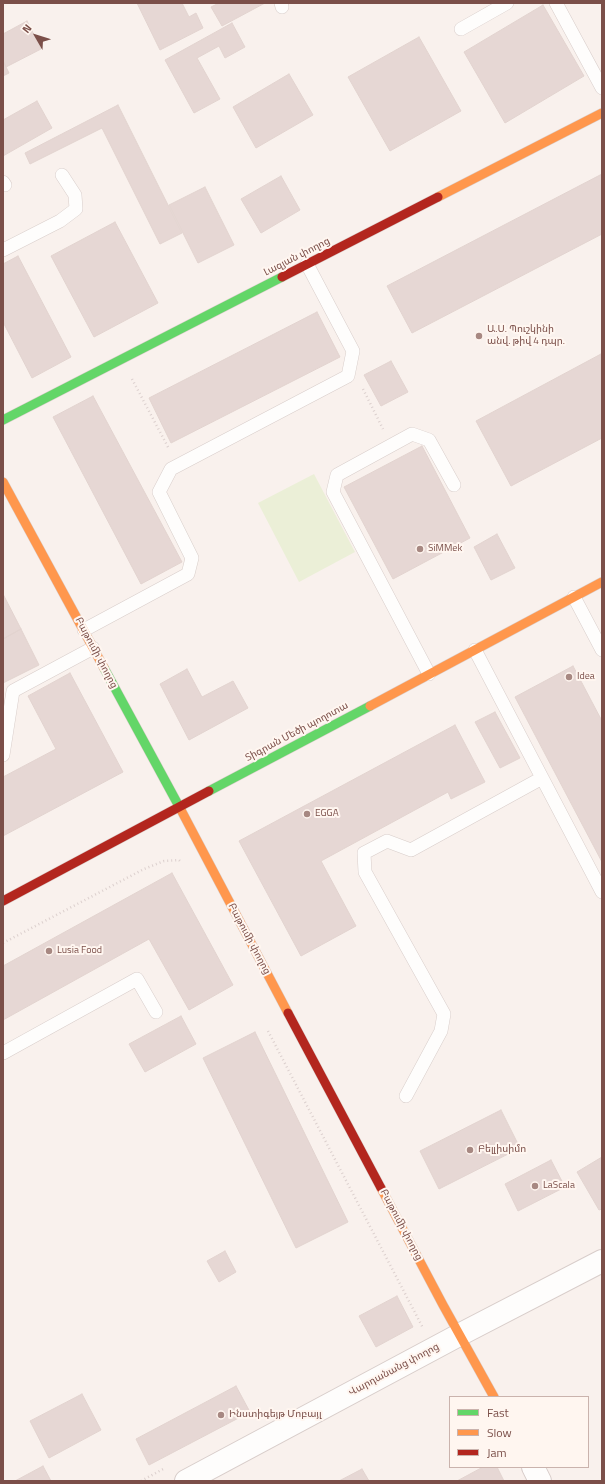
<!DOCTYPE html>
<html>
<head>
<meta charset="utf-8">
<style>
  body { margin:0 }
  #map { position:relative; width:605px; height:1484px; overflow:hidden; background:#f9f1ed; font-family:"Titillium Web",sans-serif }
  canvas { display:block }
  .frame { position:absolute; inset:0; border:4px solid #7b4f49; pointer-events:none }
  .legend { position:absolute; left:449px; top:1396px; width:140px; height:72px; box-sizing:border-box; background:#fff6f0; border:1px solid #cab3ad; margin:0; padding:5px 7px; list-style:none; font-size:12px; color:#7b4f49 }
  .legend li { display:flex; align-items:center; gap:8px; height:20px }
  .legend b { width:20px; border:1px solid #cab3ad }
  .north { position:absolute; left:16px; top:16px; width:40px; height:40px; -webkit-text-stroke:3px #fff6f0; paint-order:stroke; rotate:309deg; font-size:11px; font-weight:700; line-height:16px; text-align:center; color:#7b4f49 }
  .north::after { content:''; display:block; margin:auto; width:14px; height:18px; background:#7b4f49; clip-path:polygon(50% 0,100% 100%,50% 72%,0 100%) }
</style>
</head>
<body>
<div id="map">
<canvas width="605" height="1484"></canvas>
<div class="frame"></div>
<ul class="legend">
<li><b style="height:5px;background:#63d668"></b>Fast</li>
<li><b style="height:5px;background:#ff974d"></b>Slow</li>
<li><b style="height:5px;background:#b3261e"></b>Jam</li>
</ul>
<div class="north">N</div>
</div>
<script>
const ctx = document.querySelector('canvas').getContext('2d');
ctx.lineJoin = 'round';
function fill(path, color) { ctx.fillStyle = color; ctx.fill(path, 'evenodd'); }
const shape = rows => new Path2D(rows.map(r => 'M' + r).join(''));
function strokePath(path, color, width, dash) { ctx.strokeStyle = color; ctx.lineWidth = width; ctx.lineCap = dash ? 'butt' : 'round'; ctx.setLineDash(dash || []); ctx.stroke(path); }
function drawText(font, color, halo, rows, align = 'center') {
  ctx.font = font + ' "Titillium Web","Noto Sans Armenian",sans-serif'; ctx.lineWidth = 4; ctx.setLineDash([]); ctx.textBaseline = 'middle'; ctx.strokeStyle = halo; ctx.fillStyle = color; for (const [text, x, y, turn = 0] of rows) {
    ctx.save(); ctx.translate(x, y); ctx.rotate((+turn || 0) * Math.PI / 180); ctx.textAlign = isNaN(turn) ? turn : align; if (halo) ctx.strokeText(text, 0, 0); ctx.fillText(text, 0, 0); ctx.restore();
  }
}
fill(shape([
  [314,474,355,552,299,582,258,503]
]), '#ebefd7');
const building = shape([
  [137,3,182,3,189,17,196,13,203,28,160,50,137,3],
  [219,3,265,3,222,26,211,7,219,3],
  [543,5,584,76,505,123,464,52,543,5],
  [27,21,41,49,6,67,3,61,3,34,27,21],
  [232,23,245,47,225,58,219,46,197,58,220,99,194,113,165,60,232,23],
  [419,37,461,111,390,151,348,77,419,37],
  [3,61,9,73,3,76,3,61],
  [289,74,313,115,256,148,233,107,289,74],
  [37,101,52,128,3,156,3,120,37,101],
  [118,105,182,233,160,244,102,128,30,164,25,153,118,105],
  [602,174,602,234,412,333,387,286,602,174],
  [281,176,300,210,261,233,241,199,281,176],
  [205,187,234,245,198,263,169,205,205,187],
  [115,222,158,303,94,337,51,256,115,222],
  [18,256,71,357,32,378,3,322,3,264,18,256],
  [317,312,340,357,171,443,149,398,317,312],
  [601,354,602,438,511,486,476,421,601,354],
  [391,361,408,392,381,406,364,375,391,361],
  [93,396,182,562,141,584,53,417,93,396],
  [422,446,470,538,393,579,344,487,422,446],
  [497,534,515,568,491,580,474,547,497,534],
  [3,594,21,629,3,639,3,594],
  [21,629,39,665,3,683,3,639,21,629],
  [573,666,602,721,602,862,515,697,573,666],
  [187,669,202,697,233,681,248,708,189,740,160,684,187,669],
  [70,673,123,772,3,836,3,777,56,749,28,696,70,673],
  [495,712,520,758,500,768,475,722,495,712],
  [455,725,485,782,451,799,448,792,321,861,356,926,301,956,239,841,455,725],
  [172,873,233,985,189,1010,149,939,3,1020,3,966,172,873],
  [181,1016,196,1044,145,1072,129,1044,181,1016],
  [255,1032,348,1222,296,1248,203,1058,255,1032],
  [501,1110,520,1148,439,1189,420,1151,501,1110],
  [602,1157,602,1209,599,1210,577,1172,602,1157],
  [551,1160,565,1187,518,1211,505,1184,551,1160],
  [225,1251,236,1272,219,1282,207,1261,225,1251],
  [397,1296,413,1327,376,1347,359,1316,397,1296],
  [236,1386,250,1412,149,1465,136,1439,236,1386],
  [82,1394,101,1430,49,1458,30,1421,82,1394],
  [43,1466,51,1481,15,1481,43,1466],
  [483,1467,497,1467,504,1481,457,1481,483,1467],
  [362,1469,369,1481,339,1481,362,1469]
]);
fill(building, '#e6d7d4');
strokePath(building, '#e2d3cf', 1);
const lane = shape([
  [281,3,282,7],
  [556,3,602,88],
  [461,29,507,3],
  [3,182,5,185],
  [3,250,60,221,76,209,75,195,62,175],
  [574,597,602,650],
  [84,630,188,574,192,558,159,492,171,469,348,376,353,351,307,264],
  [475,650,602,892],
  [429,674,333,492,337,475,412,434,429,440,454,485],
  [3,755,13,691,93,648],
  [3,1053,137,979,156,1012],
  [406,1096,441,1031,444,1014,365,872,364,853,387,841,411,850,542,778]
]);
const street = shape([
  [533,1467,540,1481],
  [186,1481,459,1335,602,1261]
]);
const fast = shape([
  [3,420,282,277],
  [104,668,181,810],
  [209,791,370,706]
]);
const slow = shape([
  [438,197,602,113],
  [3,482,104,668],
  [370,706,602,582],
  [181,810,288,1013],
  [381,1188,443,1305,494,1397]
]);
const jam = shape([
  [282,277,438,197],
  [3,901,209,791],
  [288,1013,381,1188]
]);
strokePath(lane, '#d8cdca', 14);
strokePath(street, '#d8cdca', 24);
strokePath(fast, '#dacecb', 10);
strokePath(slow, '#dacecb', 10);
strokePath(jam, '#dacecb', 10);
strokePath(shape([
  [132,379,169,449],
  [363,389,383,429],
  [3,943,144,869,164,861,179,860,180,861],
  [268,1031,423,1328],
  [141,1481,165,1468]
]), '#dcd0ce', 2.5, [1, 3]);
strokePath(lane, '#fefdfc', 13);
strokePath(street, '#fefdfc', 22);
strokePath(fast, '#63d668', 9);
strokePath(slow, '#ff974d', 9);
strokePath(jam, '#b3261e', 9);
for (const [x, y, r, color] of [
  [479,336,4,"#a78882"],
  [420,549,4,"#a78882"],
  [569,677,4,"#a78882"],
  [307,814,4,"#a78882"],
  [49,951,4,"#a78882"],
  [470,1150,4,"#a78882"],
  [535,1186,4,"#a78882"],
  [221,1415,4,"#a78882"]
]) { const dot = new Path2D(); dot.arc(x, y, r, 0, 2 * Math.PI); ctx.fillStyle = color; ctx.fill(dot); strokePath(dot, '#fff6f0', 1.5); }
drawText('10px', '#7b4f49', '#fff6f0', [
  ["Լազյան փողոց",297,257,-27],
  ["Բաթումի փողոց",96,653,62],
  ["Տիգրան Մեծի պողոտա",297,732,-28],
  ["Բաթումի փողոց",249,939,62],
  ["Բաթումի փողոց",401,1225,62],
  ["Վարդանանց փողոց",394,1370,-28]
]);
drawText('10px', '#7b4f49', '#fff6f0', [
  ["Ա.Ս. Պուշկինի",487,330],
  ["անվ. թիվ 4 դպր.",487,342],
  ["SiMMek",428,549],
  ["Idea",577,677],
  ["EGGA",315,814],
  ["Lusia Food",57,951],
  ["Բելլիսիմո",478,1150],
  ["LaScala",543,1186],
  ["Ինստիգեյթ Մոբայլ",229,1415]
], 'left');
</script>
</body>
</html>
